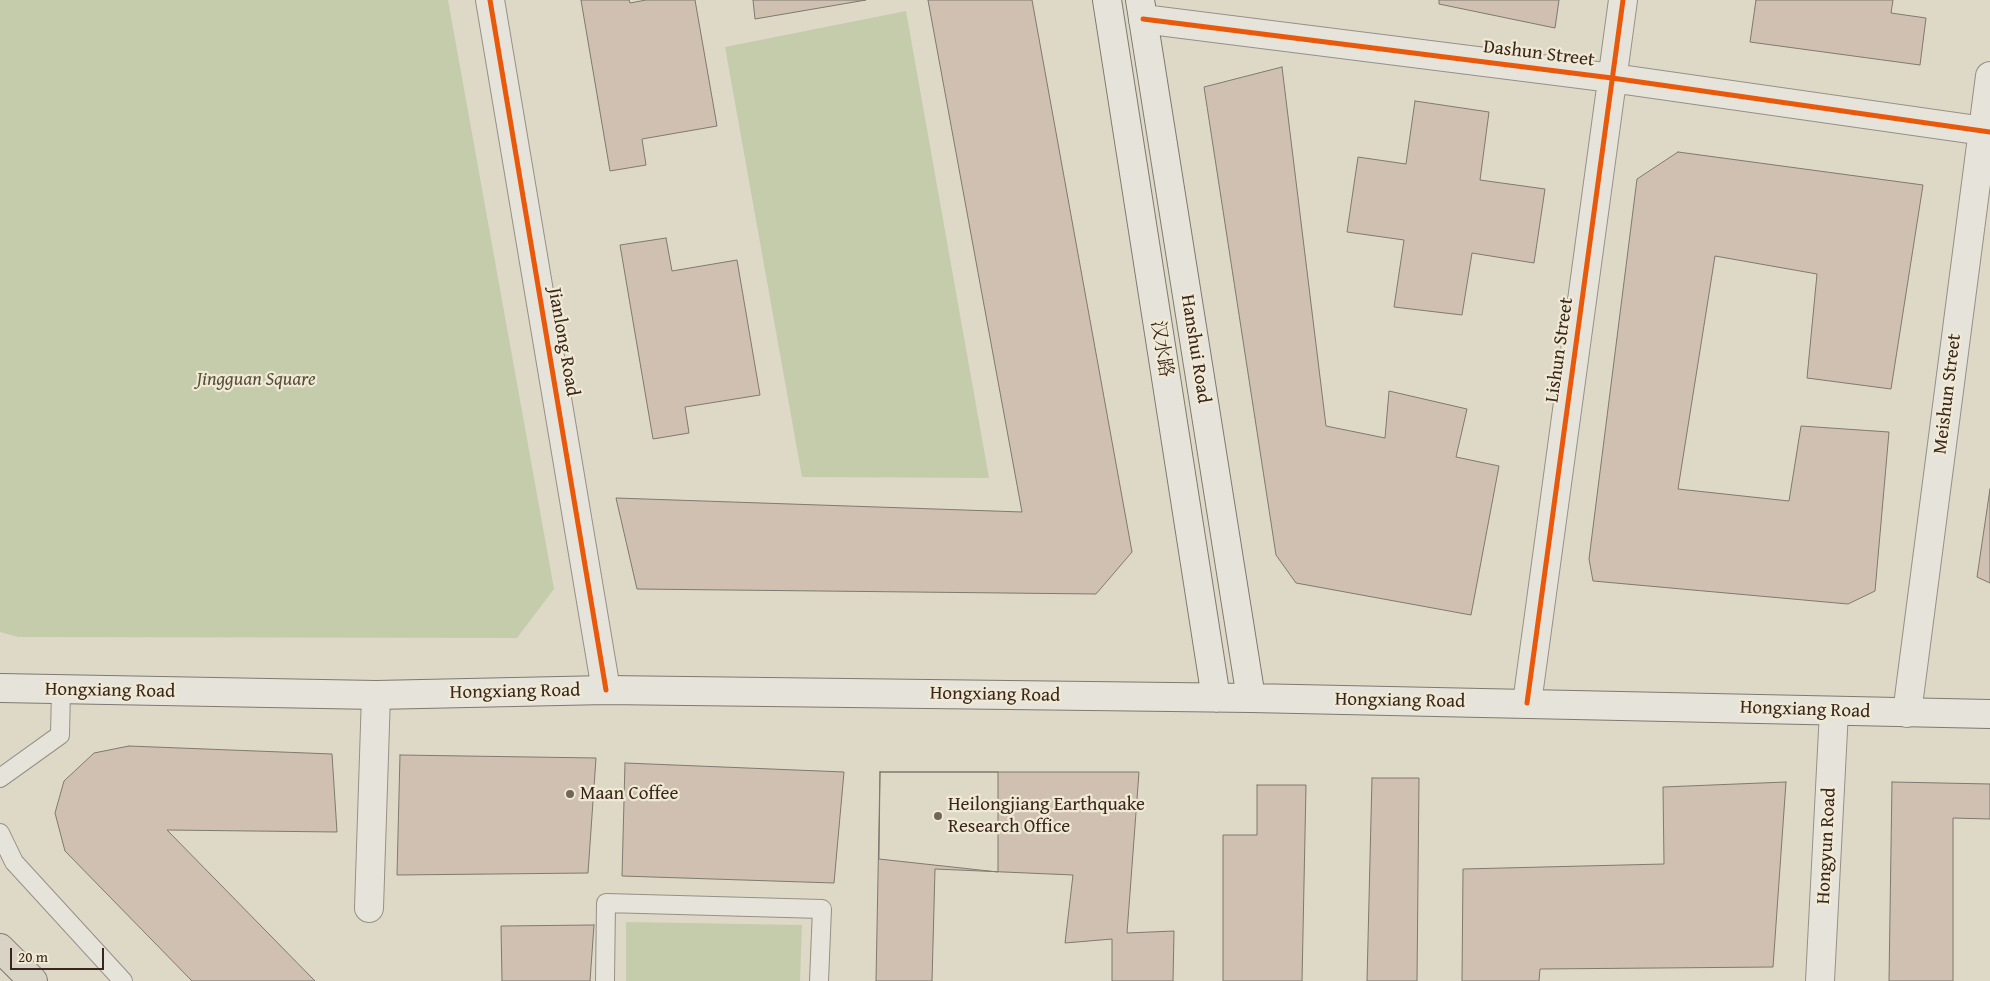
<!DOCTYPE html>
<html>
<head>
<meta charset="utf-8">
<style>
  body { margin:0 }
  #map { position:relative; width:1990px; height:981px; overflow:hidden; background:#ded9c7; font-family:"Gentium Book Plus",serif }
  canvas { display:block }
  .scale { position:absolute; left:10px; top:948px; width:94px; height:22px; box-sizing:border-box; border:2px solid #3a261e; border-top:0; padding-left:6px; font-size:15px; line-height:18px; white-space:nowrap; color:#3a261e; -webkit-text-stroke:4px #f0ead4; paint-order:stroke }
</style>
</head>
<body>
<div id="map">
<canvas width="1990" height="981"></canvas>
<div class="scale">20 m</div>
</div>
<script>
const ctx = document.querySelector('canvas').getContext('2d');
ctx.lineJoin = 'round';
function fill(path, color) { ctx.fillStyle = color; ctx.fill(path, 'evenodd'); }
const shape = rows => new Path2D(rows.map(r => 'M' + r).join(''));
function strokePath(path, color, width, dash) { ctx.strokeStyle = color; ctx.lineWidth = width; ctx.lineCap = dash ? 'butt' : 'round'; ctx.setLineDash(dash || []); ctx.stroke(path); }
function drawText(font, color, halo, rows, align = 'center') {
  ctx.font = font + ' "Gentium Book Plus","Noto Serif SC",serif'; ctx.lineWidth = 4.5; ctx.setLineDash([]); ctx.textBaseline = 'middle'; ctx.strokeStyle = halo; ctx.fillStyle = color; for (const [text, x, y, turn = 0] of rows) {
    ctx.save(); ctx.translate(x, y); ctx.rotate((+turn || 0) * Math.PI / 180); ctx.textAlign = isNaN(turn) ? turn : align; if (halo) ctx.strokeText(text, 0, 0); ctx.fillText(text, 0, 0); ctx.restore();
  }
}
fill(shape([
  [0,0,448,0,554,589,517,638,18,637,0,632],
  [906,11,989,478,802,477,725,47],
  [626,922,802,925,800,981,626,981]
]), '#c4ccac');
const building = shape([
  [581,0,629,0,630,3,646,0,695,0,717,126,642,139,646,165,610,171,581,0],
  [753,0,866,0,755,19,753,0],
  [928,0,1032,0,1132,552,1096,594,637,589,616,498,1022,512,928,0],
  [1439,0,1559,0,1555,28,1439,4,1439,0],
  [1756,0,1893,0,1891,13,1926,18,1920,65,1750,42,1756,0],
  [1282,67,1326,426,1385,438,1389,391,1467,409,1456,457,1499,466,1471,615,1296,583,1276,555,1204,87,1282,67],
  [1415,101,1489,112,1480,180,1545,189,1534,263,1472,253,1462,315,1394,307,1404,240,1347,232,1358,157,1406,164,1415,101],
  [1678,152,1923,185,1891,389,1807,378,1817,274,1715,256,1678,489,1789,501,1801,426,1889,432,1875,591,1848,604,1593,581,1589,559,1637,179,1678,152],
  [666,238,672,271,737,260,760,395,685,407,689,433,653,439,620,245,666,238],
  [1990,489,1990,583,1977,577,1990,489],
  [129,746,332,754,337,832,167,830,315,981,192,981,65,851,55,813,64,781,94,753,129,746],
  [400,755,596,758,588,873,397,875,400,755],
  [625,763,844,772,834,883,622,876,625,763],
  [880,772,1139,772,1127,933,1174,931,1173,981,1112,981,1112,939,1065,943,1073,875,935,869,932,981,876,981,880,772],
  [880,772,998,772,998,872,879,859,880,772],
  [1372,778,1419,778,1417,981,1367,981,1372,778],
  [1786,782,1773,967,1540,969,1539,981,1462,981,1463,869,1664,864,1663,787,1786,782],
  [1892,782,1990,784,1990,819,1953,818,1953,981,1889,981,1892,782],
  [1257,785,1306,785,1302,981,1223,981,1223,835,1257,835,1257,785],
  [594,925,590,981,502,981,501,926,594,925]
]);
fill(building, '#cfc0b2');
strokePath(building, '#7f796f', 1);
const service = shape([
  [0,778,60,735,61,690],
  [0,833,14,862,123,981],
  [605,981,606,903,822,909,819,981]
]);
const minor = shape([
  [1143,19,1612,78,1990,132],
  [1527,703,1623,0],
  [1907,713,1990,76],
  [369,908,376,695],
  [1820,981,1834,711]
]);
const tertiary = shape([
  [490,0,606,690]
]);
const secondary = shape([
  [1107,0,1216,698],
  [1140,0,1251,698],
  [0,688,376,695,606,690,1251,698,1990,714]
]);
const primary = shape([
  [0,948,33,981]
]);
strokePath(service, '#969086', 20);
strokePath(minor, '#969086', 30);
strokePath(tertiary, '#969086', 30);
strokePath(secondary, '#7f796f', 30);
strokePath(primary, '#7f796f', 30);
strokePath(service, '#e6e3da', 18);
strokePath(minor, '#e6e3da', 28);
strokePath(tertiary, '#e6e3da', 28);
strokePath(secondary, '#e6e3da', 28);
strokePath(primary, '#d9d3c5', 28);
strokePath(shape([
  [490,0,606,690],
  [1143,19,1612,78,1990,132],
  [1527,703,1623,0]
]), '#e8590c', 5);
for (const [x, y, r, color] of [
  [570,794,5,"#736559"],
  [938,816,5,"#736559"]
]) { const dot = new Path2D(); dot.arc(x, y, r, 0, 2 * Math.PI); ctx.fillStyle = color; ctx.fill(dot); strokePath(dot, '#f0ead4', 2); }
drawText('19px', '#3a261e', '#f0ead4', [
  ["Dashun Street",1539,54,7],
  ["Jianlong Road",563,342,80],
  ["汉水路",1161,349,81],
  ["Hanshui Road",1195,349,81],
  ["Lishun Street",1560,350,-82],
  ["Meishun Street",1948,394,-83],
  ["Hongxiang Road",110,691,1],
  ["Hongxiang Road",515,692,-1],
  ["Hongxiang Road",995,695,1],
  ["Hongxiang Road",1400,701,1],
  ["Hongxiang Road",1805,710,2],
  ["Hongyun Road",1827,846,-87]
]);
drawText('italic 19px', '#574d3c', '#f0ead4', [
  ["Jingguan Square",256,380]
]);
drawText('19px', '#3a261e', '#f0ead4', [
  ["Maan Coffee",580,794],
  ["Heilongjiang Earthquake",948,805],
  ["Research Office",948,827]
], 'left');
</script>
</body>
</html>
